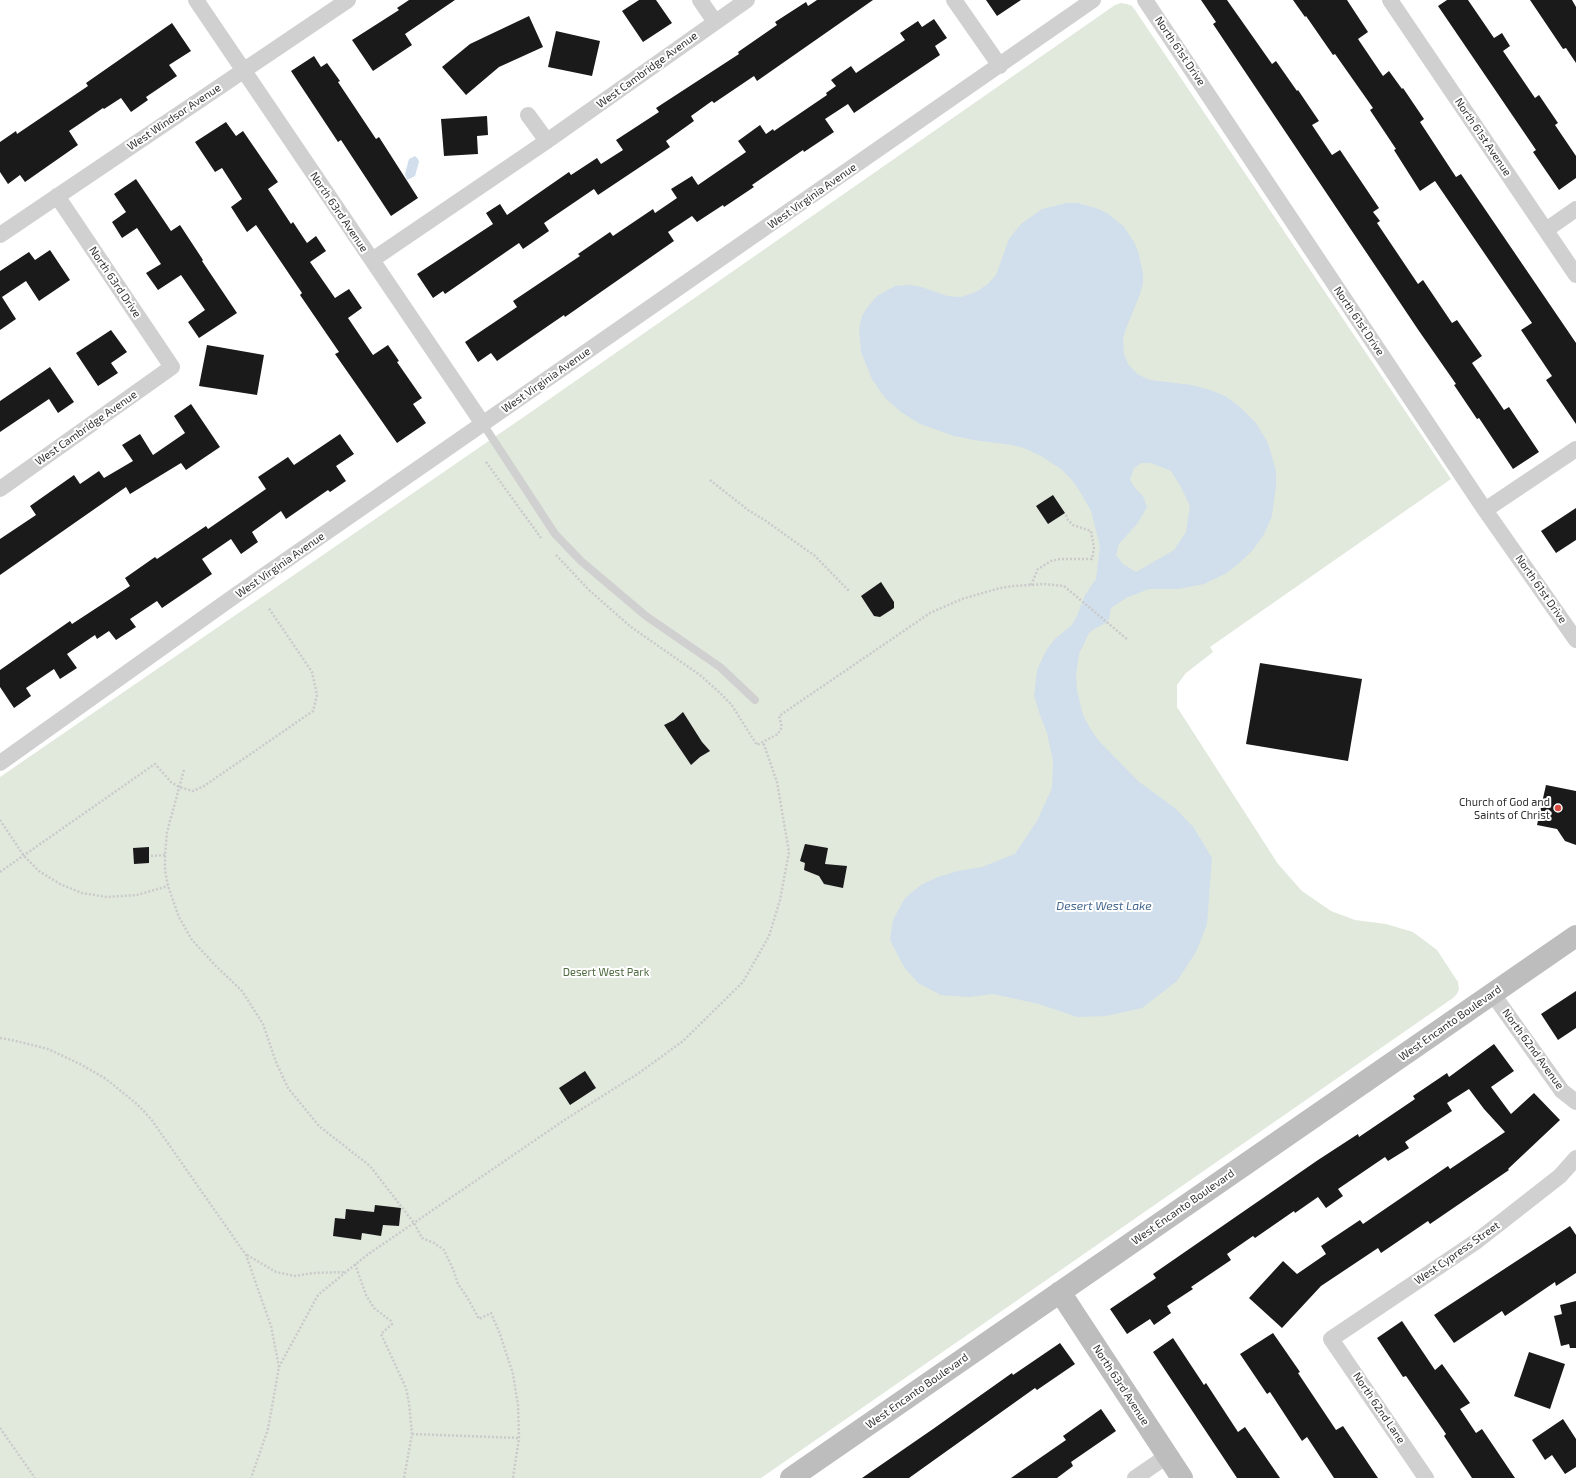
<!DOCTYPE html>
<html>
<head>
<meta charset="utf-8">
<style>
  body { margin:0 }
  canvas { display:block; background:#fff }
</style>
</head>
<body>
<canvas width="1576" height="1478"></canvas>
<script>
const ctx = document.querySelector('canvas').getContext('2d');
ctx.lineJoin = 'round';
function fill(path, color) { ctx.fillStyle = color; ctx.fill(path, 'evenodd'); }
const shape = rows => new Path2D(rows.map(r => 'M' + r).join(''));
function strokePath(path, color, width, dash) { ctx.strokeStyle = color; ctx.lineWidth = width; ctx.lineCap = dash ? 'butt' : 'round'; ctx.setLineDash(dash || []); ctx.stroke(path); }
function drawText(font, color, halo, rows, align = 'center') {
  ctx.font = font + ' "Exo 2",sans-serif'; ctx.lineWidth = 4; ctx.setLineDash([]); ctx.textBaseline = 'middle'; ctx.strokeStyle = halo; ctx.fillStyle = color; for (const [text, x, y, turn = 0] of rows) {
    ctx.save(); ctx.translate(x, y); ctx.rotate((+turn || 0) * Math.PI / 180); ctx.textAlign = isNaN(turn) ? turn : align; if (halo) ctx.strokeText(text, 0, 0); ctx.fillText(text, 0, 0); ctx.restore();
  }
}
fill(shape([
  [1121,3,1127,4,1132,6,1135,10,1451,479,1210,647,1213,652,1186,673,1177,685,1177,707,1278,864,1302,891,1331,911,1355,920,1386,924,1413,932,1437,950,1458,982,1459,989,1457,994,1453,998,761,1478,0,1478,0,777,528,414,1115,5]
]), '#e1e9dd');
fill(shape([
  [415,156,418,159,419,162,415,176,407,180,405,174,409,159],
  [1067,203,1077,203,1096,208,1107,213,1124,227,1134,242,1138,251,1143,273,1143,283,1140,294,1125,331,1123,340,1124,354,1128,364,1137,374,1150,380,1192,385,1213,391,1225,396,1240,407,1256,423,1268,443,1276,471,1276,486,1272,516,1263,536,1252,551,1237,565,1225,574,1204,584,1179,589,1149,589,1126,598,1111,608,1109,619,1106,623,1094,629,1089,633,1079,654,1076,675,1077,690,1083,715,1090,728,1098,740,1138,781,1176,809,1194,828,1212,858,1207,924,1196,952,1177,981,1142,1008,1106,1016,1077,1017,1039,1004,993,994,969,997,941,995,918,983,904,967,890,940,893,920,905,898,921,885,938,877,958,871,982,867,1015,854,1037,821,1052,788,1053,761,1047,733,1040,715,1034,696,1037,670,1047,649,1055,639,1072,625,1077,616,1085,595,1096,579,1100,546,1091,511,1079,490,1072,480,1061,469,1041,456,1024,448,1012,445,974,440,954,436,920,424,901,412,885,398,872,379,861,352,859,329,862,316,867,308,877,296,895,286,910,285,922,287,947,296,961,297,976,292,988,284,996,275,1009,239,1021,224,1042,209],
  [1141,463,1151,463,1171,471,1181,487,1190,506,1186,532,1174,550,1136,572,1123,564,1116,555,1119,544,1137,524,1147,507,1143,496,1135,488,1130,480,1134,468]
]), '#d1deeb');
fill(shape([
  [409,0,455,0,405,34,412,45,373,71,352,40,399,10,397,8],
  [639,0,656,0,672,23,643,42,622,11],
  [817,0,873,0,757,81,754,76,714,103,712,101,691,116,694,121,666,141,670,147,598,195,594,189,544,223,549,231,523,249,519,243,445,294,443,291,433,298,417,274,493,224,486,213,500,204,507,215,569,172,571,175,597,158,601,164,623,150,616,140,659,112,656,108,739,54,738,52,777,25,775,22,806,2,808,6],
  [986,0,1021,0,997,16],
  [1201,0,1227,0,1272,64,1276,61,1297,91,1298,90,1319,121,1312,125,1332,155,1340,150,1379,208,1373,212,1380,221,1377,223,1418,284,1423,280,1452,323,1457,320,1482,356,1472,363,1504,410,1509,407,1539,452,1513,469,1479,418,1477,419,1454,385,1456,384,1419,331,1213,24,1216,22],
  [1293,0,1347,0,1368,32,1358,39,1383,76,1389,71,1402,89,1403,88,1424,119,1420,122,1456,177,1461,174,1576,343,1576,424,1546,380,1552,376,1521,330,1532,323,1435,181,1420,191,1394,150,1396,149,1370,110,1373,108,1335,54,1333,55,1306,16,1305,17],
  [1447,0,1468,0,1494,38,1502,33,1510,46,1503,51,1535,98,1539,95,1558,123,1555,125,1576,156,1576,178,1559,190,1533,152,1536,150,1438,6],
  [1530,0,1572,0,1576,7,1576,63,1566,48,1563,49],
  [529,16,543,47,499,67,466,95,442,67,470,44],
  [934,19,947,38,935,46,940,55,854,113,848,104,825,119,834,132,804,152,803,150,752,185,754,187,724,207,723,205,697,222,692,216,668,232,674,241,565,317,564,315,497,361,491,353,478,362,465,342,517,307,513,301,580,256,578,254,610,232,613,236,653,209,655,213,677,198,671,189,692,176,698,185,746,152,738,141,760,125,766,134,773,129,774,131,827,95,826,93,836,86,831,80,851,66,856,73,905,40,900,33,918,21,922,27],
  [172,23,191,51,169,65,177,76,146,97,148,100,131,112,121,98,104,109,103,108,69,131,78,145,25,182,20,175,8,184,0,172,0,142,16,131,17,134,88,86,86,83],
  [556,31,600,41,592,76,548,67],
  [314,56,321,67,327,63,340,81,338,82,376,139,379,137,418,198,391,216,341,140,338,142,291,71],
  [487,116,488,135,477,136,478,154,444,156,441,119],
  [226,122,236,136,243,131,278,182,268,189,291,224,293,222,307,243,316,236,326,251,310,262,335,298,349,289,362,308,348,318,373,355,388,345,399,361,397,362,422,398,413,404,426,423,397,443,335,354,339,352,300,295,302,293,256,225,247,232,231,207,242,199,222,168,215,172,195,142],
  [136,179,171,231,180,225,203,260,202,261,237,313,199,338,188,322,205,310,181,275,158,290,146,273,161,264,137,228,122,238,112,222,126,212,114,194],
  [50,250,70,280,39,301,26,281,2,297,16,319,0,330,0,271,29,252,35,260],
  [111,330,127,352,111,363,118,373,98,386,76,353],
  [207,345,264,355,257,395,199,386],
  [50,367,74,402,58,413,49,399,0,432,0,401],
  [191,404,220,447,186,470,181,463,130,494,126,487,0,575,0,539,36,515,30,506,74,475,80,484,99,471,104,478,133,461,122,445,140,434,153,455,185,433,174,416],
  [340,434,354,454,336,466,346,481,330,492,328,490,286,519,281,511,252,532,258,542,241,554,231,539,202,559,212,574,162,608,157,601,130,619,136,627,116,640,109,631,97,639,95,635,67,654,77,668,60,679,54,669,26,688,31,696,14,708,0,687,0,670,70,621,72,624,130,586,125,578,155,557,157,559,206,526,208,529,266,489,258,477,288,457,294,465],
  [1053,495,1065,513,1048,524,1036,506],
  [1576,508,1576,540,1556,553,1541,531],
  [881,582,894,602,894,608,880,617,874,616,861,596],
  [1260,663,1362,679,1348,761,1246,744],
  [683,712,702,742,710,751,700,757,691,765,664,725,674,720],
  [1546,785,1576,791,1576,845,1565,841,1557,829,1537,825],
  [805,844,828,848,825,864,847,866,843,888,824,884,819,876,804,870,805,863,800,861],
  [149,847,149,863,134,864,133,848],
  [1576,991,1576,1028,1558,1040,1541,1014],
  [1494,1044,1514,1071,1491,1087,1511,1114,1534,1093,1560,1120,1508,1169,1509,1170,1430,1224,1428,1221,1381,1253,1378,1248,1321,1286,1282,1328,1249,1298,1283,1261,1297,1274,1326,1254,1321,1246,1360,1220,1363,1224,1448,1166,1450,1169,1505,1132,1484,1109,1469,1089,1447,1103,1452,1111,1405,1142,1409,1148,1388,1161,1385,1157,1338,1189,1343,1196,1326,1208,1318,1197,1295,1213,1294,1211,1255,1238,1253,1236,1227,1254,1231,1260,1191,1287,1193,1289,1167,1306,1171,1313,1154,1325,1150,1319,1127,1334,1110,1309,1156,1278,1153,1274,1318,1160,1358,1134,1359,1137,1415,1099,1413,1096,1447,1073,1449,1077],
  [585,1071,596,1088,570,1105,559,1088],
  [375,1205,401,1208,399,1226,383,1225,381,1236,362,1233,361,1240,333,1236,335,1218,345,1219,346,1209,374,1212],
  [1570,1226,1576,1235,1576,1273,1556,1286,1555,1282,1505,1316,1502,1311,1454,1343,1434,1315],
  [1576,1301,1576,1348,1570,1348,1569,1344,1561,1346,1554,1316,1562,1314,1560,1305],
  [1402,1321,1435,1370,1442,1364,1470,1403,1460,1409,1476,1433,1482,1429,1515,1478,1472,1478,1444,1436,1446,1434,1406,1376,1403,1377,1377,1338],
  [1273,1333,1300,1372,1298,1373,1336,1430,1343,1426,1378,1478,1334,1478,1307,1437,1302,1441,1270,1392,1267,1394,1240,1354],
  [1173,1338,1204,1385,1206,1383,1238,1432,1245,1427,1280,1478,1237,1478,1153,1352],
  [1060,1343,1075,1364,1037,1390,1035,1388,909,1478,862,1478,933,1429,1012,1373,1013,1375],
  [1529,1352,1565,1364,1550,1409,1514,1396],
  [1101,1409,1116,1431,1071,1462,1073,1466,1057,1478,1011,1478,1066,1440,1063,1436],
  [1563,1419,1576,1439,1576,1467,1565,1474,1552,1455,1545,1460,1532,1440]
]), '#1a1a1a');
strokePath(shape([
  [486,462,541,538],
  [710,480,748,510,766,521,815,556,850,592],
  [556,555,589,590,631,627,700,675,720,693,731,704,757,745,778,734,782,727,779,716,930,613,962,599,1000,588,1014,586,1044,584,1064,586,1128,640],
  [1031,585,1038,569,1051,561,1060,559,1092,559,1094,548,1091,531,1073,525,1068,520,1065,513],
  [184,770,167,832,165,855,165,870,168,886,179,917,192,940,215,965,242,991,263,1024,276,1062,288,1088,319,1126,370,1166,414,1223,422,1238,434,1243,444,1250,453,1269,458,1284,467,1297,479,1319,491,1313,500,1334,513,1374,518,1405,519,1438,513,1478],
  [0,820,24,856,39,871,60,884,82,893,107,897,137,895,168,886],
  [151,856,165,855],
  [0,872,152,766,155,764,171,782,179,787,193,791,204,786,313,711,317,695,312,672,268,607],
  [0,1038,12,1040,48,1049,80,1064,106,1079,137,1104,151,1119,246,1255,271,1326,279,1367,268,1429,251,1478],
  [247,1255,276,1272,295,1276,313,1273,346,1272],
  [355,1264,366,1295,374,1308,391,1321,392,1324,381,1334,406,1388,409,1403,412,1434,404,1478],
  [279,1367,318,1295,346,1272,367,1255,566,1119,639,1073,683,1041,743,982,769,936,780,900,789,852,777,782,763,742],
  [0,1428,35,1478],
  [412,1434,519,1438]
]), '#cacaca', 2.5, [2, 2]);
strokePath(shape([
  [483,424,555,534,581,561,646,616,720,667,755,700]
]), '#d0d0d0', 8);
strokePath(shape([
  [196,0,483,424],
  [700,0,715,22],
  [954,0,1000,66],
  [1145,0,1485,510,1576,640],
  [1390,0,1576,275],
  [528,115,547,141],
  [1546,230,1576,209],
  [0,235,348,0],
  [372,260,547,141,747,0],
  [0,489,172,367,57,196],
  [1485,510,1576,449],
  [0,763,236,595,1093,0],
  [1492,993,1562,1091,1576,1102],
  [1135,1478,1167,1456],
  [1426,1478,1331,1339,1477,1241,1560,1176,1576,1158]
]), '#d0d0d0', 16);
strokePath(shape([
  [1060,1292,1182,1478],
  [791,1478,1576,936]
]), '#bdbdbd', 22);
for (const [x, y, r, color] of [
  [1558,808,4,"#d94d45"]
]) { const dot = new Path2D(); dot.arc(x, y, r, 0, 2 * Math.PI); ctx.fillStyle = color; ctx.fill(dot); strokePath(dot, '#fff', 1.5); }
drawText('11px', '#333', '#fff', [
  ["North 61st Drive",1180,51,56],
  ["West Cambridge Avenue",647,70,-36],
  ["West Windsor Avenue",174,117,-34],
  ["North 61st Avenue",1483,137,56],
  ["West Virginia Avenue",812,196,-35],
  ["North 63rd Avenue",339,212,56],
  ["North 63rd Drive",115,282,56],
  ["North 61st Drive",1359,321,56],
  ["West Virginia Avenue",546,380,-35],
  ["West Cambridge Avenue",86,428,-35],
  ["West Virginia Avenue",280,565,-35],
  ["North 61st Drive",1541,589,55],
  ["West Encanto Boulevard",1450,1023,-35],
  ["North 62nd Avenue",1533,1049,54],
  ["West Encanto Boulevard",1183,1207,-35],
  ["West Cypress Street",1457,1253,-35],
  ["North 63rd Avenue",1121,1385,57],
  ["West Encanto Boulevard",917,1391,-35],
  ["North 62nd Lane",1379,1408,56]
]);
drawText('11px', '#333', '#fff', [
  ["Church of God and",1550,802],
  ["Saints of Christ",1550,815]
], 'right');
drawText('11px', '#516c42', '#fff', [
  ["Desert West Park",606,972]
]);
drawText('italic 12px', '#456990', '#fff', [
  ["Desert West Lake",1104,906]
]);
</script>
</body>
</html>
